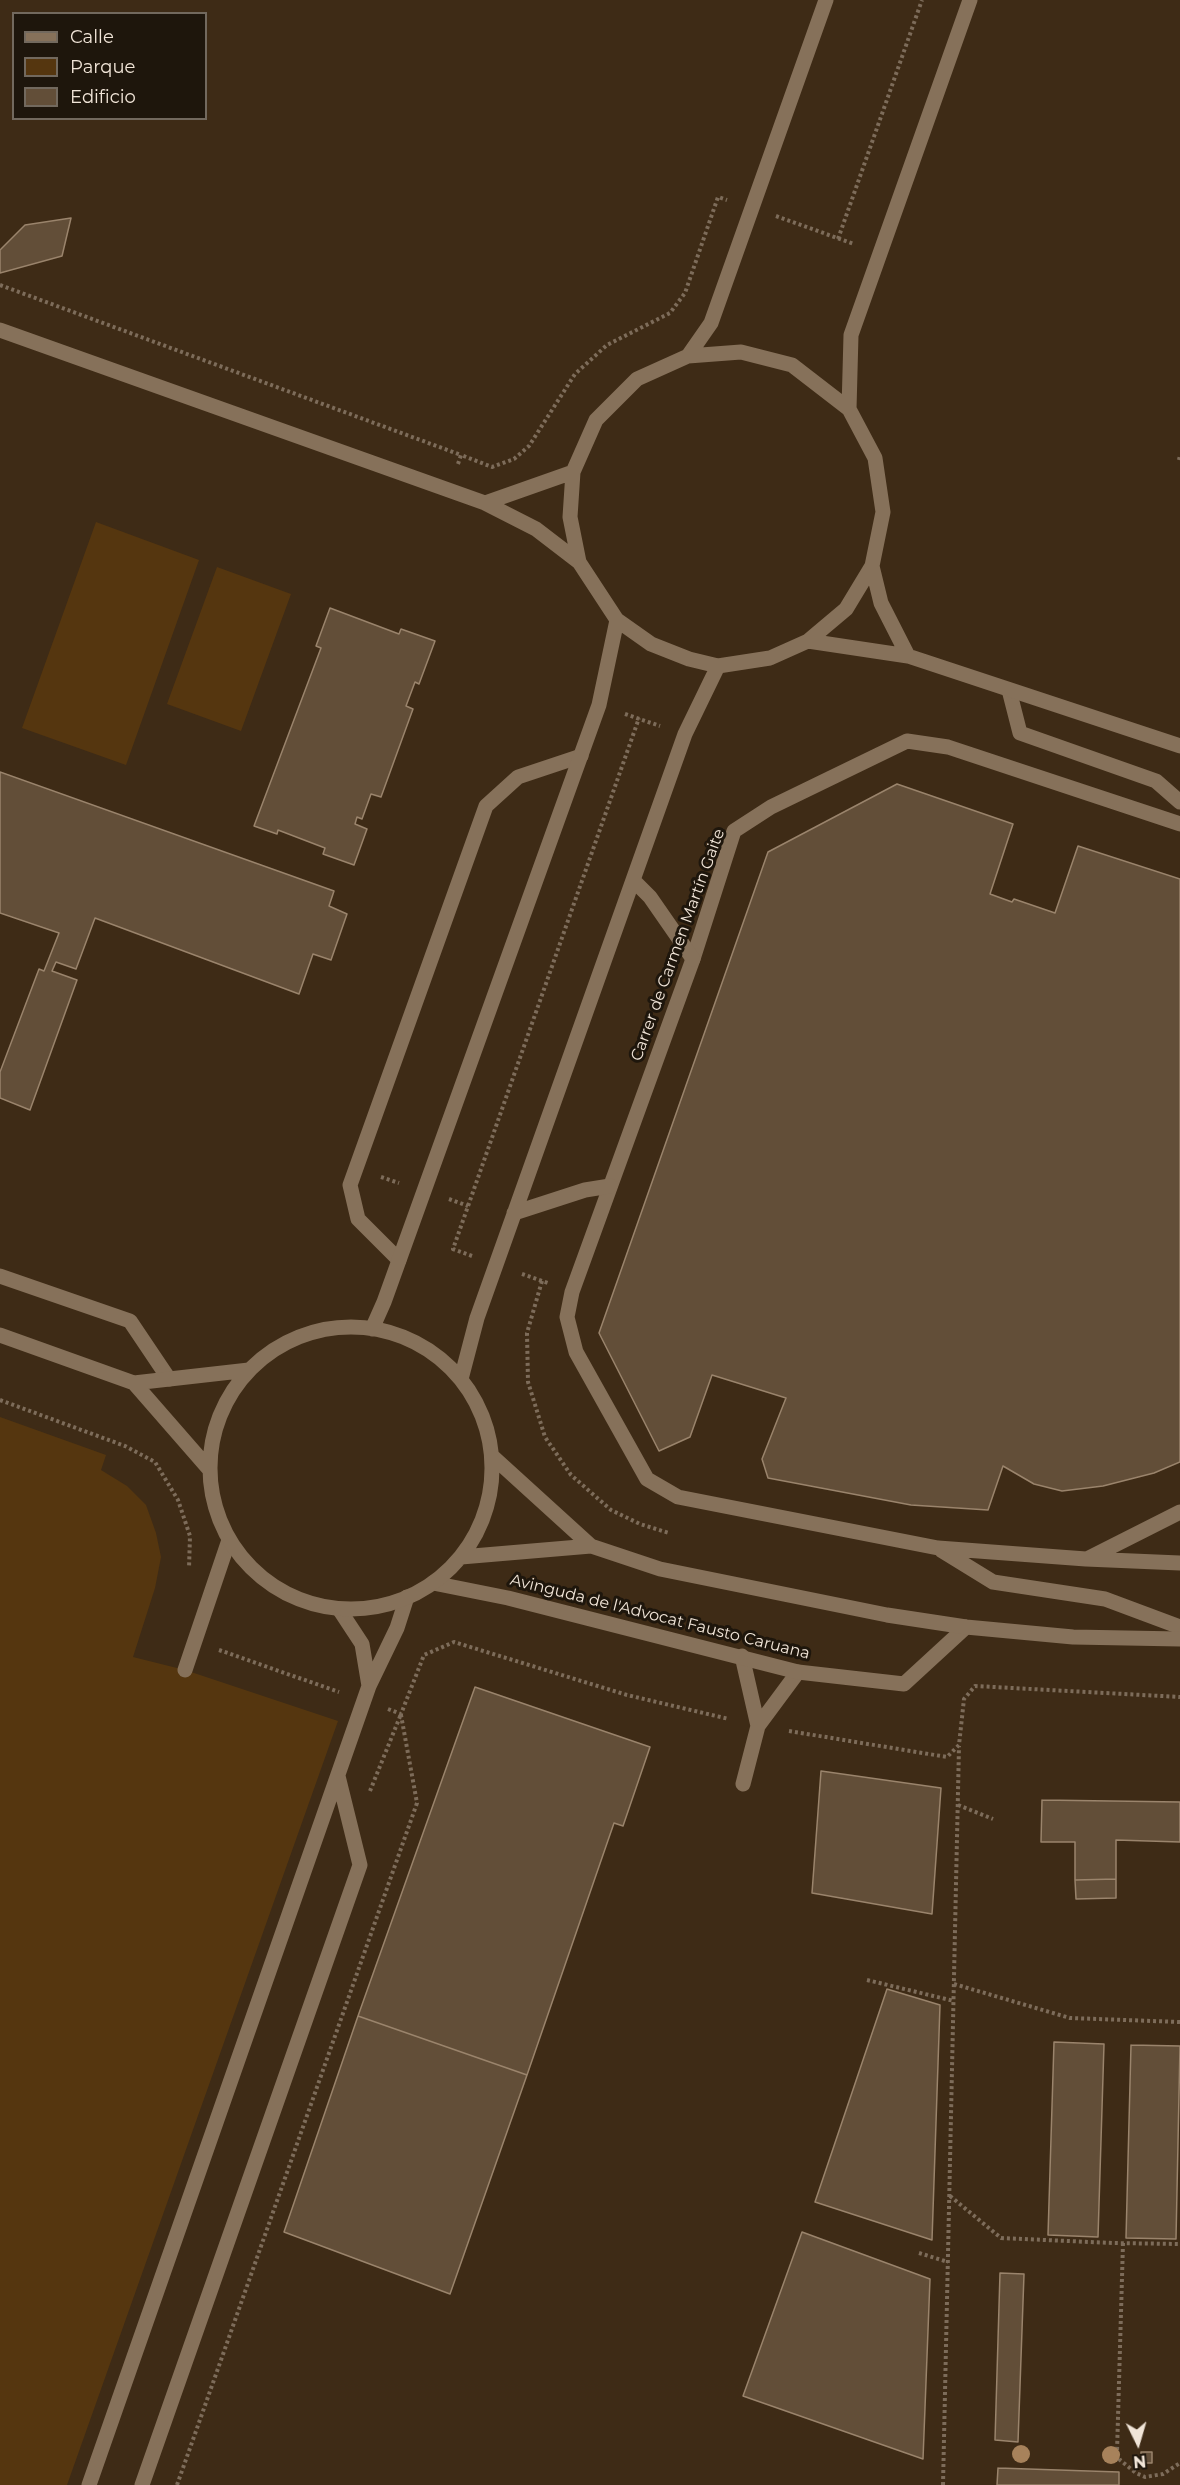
<!DOCTYPE html>
<html>
<head>
<meta charset="utf-8">
<style>
  body { margin:0 }
  #map { position:relative; width:1180px; height:2485px; overflow:hidden; background:#3e2b16; font-family:Montserrat,sans-serif }
  canvas { display:block }
  .legend { position:absolute; left:12px; top:12px; width:195px; height:108px; box-sizing:border-box; background:#1e160c; border:2px solid #72695e; margin:0; padding:8px 10px; list-style:none; font-size:18px; color:#f1e5d8 }
  .legend li { display:flex; align-items:center; gap:12px; height:30px }
  .legend b { width:30px; border:2px solid #72695e }
  .north { position:absolute; left:1108px; top:2413px; width:60px; height:60px; -webkit-text-stroke:4px #1e160c; paint-order:stroke; rotate:175deg; font-size:16px; font-weight:700; line-height:24px; text-align:center; color:#f1e5d8 }
  .north::after { content:''; display:block; margin:auto; width:21px; height:27px; background:#f1e5d8; clip-path:polygon(50% 0,100% 100%,50% 72%,0 100%) }
</style>
</head>
<body>
<div id="map">
<canvas width="1180" height="2485"></canvas>
<ul class="legend">
<li><b style="height:8px;background:#86715a"></b>Calle</li>
<li><b style="height:16px;background:#55360f"></b>Parque</li>
<li><b style="height:16px;background:#624e38"></b>Edificio</li>
</ul>
<div class="north">N</div>
</div>
<script>
const ctx = document.querySelector('canvas').getContext('2d');
ctx.lineJoin = 'round';
function fill(path, color) { ctx.fillStyle = color; ctx.fill(path, 'evenodd'); }
const shape = rows => new Path2D(rows.map(r => 'M' + r).join(''));
function strokePath(path, color, width, dash) { ctx.strokeStyle = color; ctx.lineWidth = width; ctx.lineCap = dash ? 'butt' : 'round'; ctx.setLineDash(dash || []); ctx.stroke(path); }
function drawText(font, color, halo, rows, align = 'center') {
  ctx.font = font + ' Montserrat,sans-serif'; ctx.lineWidth = 6; ctx.setLineDash([]); ctx.textBaseline = 'middle'; ctx.strokeStyle = halo; ctx.fillStyle = color; for (const [text, x, y, turn = 0] of rows) {
    ctx.save(); ctx.translate(x, y); ctx.rotate((+turn || 0) * Math.PI / 180); ctx.textAlign = isNaN(turn) ? turn : align; if (halo) ctx.strokeText(text, 0, 0); ctx.fillText(text, 0, 0); ctx.restore();
  }
}
fill(shape([
  [96,522,199,560,126,765,22,728],
  [217,567,291,594,241,731,167,704],
  [0,1417,106,1455,101,1470,127,1486,146,1505,156,1533,161,1557,155,1588,133,1657,185,1670,338,1721,67,2485,0,2485]
]), '#55360f');
const building = shape([
  [71,218,62,256,0,273,0,250,25,225,71,218],
  [330,608,399,634,401,629,435,641,419,684,415,682,406,706,413,709,381,797,371,794,362,819,357,817,355,824,367,829,354,865,323,854,325,848,278,830,277,834,254,826,321,648,316,646,330,608],
  [0,772,334,891,329,906,347,914,331,960,313,954,299,994,95,918,76,969,56,962,52,971,77,980,30,1110,0,1098,0,1072,39,969,44,971,59,933,0,913,0,772],
  [897,784,1013,824,990,894,1012,902,1014,899,1055,913,1078,846,1180,879,1180,1462,1154,1473,1103,1486,1062,1491,1034,1484,1003,1466,988,1510,911,1505,768,1478,762,1459,786,1398,712,1375,690,1437,659,1451,599,1333,768,852,897,784],
  [475,1687,650,1747,623,1826,614,1823,527,2075,358,2016,475,1687],
  [821,1771,941,1788,932,1914,812,1893,821,1771],
  [1042,1800,1180,1802,1180,1842,1116,1840,1116,1879,1075,1880,1075,1842,1041,1842,1042,1800],
  [1116,1879,1116,1898,1076,1899,1075,1880,1116,1879],
  [887,1989,940,2005,932,2240,815,2202,887,1989],
  [358,2016,527,2075,450,2294,284,2232,358,2016],
  [1054,2042,1104,2044,1098,2237,1048,2235,1054,2042],
  [1131,2045,1180,2046,1176,2239,1126,2238,1131,2045],
  [802,2232,930,2279,923,2459,743,2396,802,2232],
  [1000,2273,1024,2274,1018,2442,995,2440,1000,2273],
  [1141,2452,1152,2452,1152,2463,1141,2463,1141,2452],
  [998,2468,1119,2472,1119,2485,997,2485,998,2468]
]);
fill(building, '#624e38');
strokePath(building, '#9a846c', 1.5);
strokePath(shape([
  [776,216,854,244],
  [838,239,922,0],
  [0,285,461,455],
  [1179,460,1180,455],
  [458,464,461,455,492,467,514,459,529,446,575,374,607,345,670,313,685,293,718,197,727,200],
  [625,714,660,726],
  [381,1177,399,1183],
  [449,1199,468,1206],
  [472,1256,453,1249,639,718],
  [522,1274,548,1283],
  [542,1281,527,1333,528,1382,545,1437,571,1475,611,1510,640,1524,669,1533],
  [0,1400,125,1446,155,1462,178,1500,190,1536,189,1568],
  [219,1650,339,1692],
  [388,1709,401,1714,424,1655,454,1642,627,1695,729,1719],
  [789,1731,947,1757,959,1745,964,1699,975,1686,1180,1697],
  [370,1791,401,1714],
  [958,1805,993,1819],
  [867,1980,954,2001],
  [954,1984,1070,2018,1180,2022],
  [950,2196,1001,2238,1112,2243,1180,2244],
  [1123,2243,1117,2452,1120,2460,1136,2473,1145,2477,1163,2474,1180,2463],
  [919,2253,948,2262],
  [177,2485,417,1803,401,1715],
  [943,2485,959,1746]
]), '#7d6c5a', 4, [3, 3]);
strokePath(shape([
  [0,1276,130,1321,169,1379],
  [742,1656,758,1726],
  [743,1784,758,1726,798,1672]
]), '#86715a', 15);
strokePath(shape([
  [1009,690,1020,733,1156,781,1180,802],
  [1180,824,948,747,907,741,771,807,734,831,693,959,572,1292,567,1317,576,1352,647,1479,678,1497,938,1548,1086,1559,1180,1563],
  [399,1260,358,1219,350,1185,486,806,518,777,581,756],
  [941,1550,993,1582,1105,1599,1180,1627],
  [1089,1558,1180,1512],
  [433,1583,508,1598,798,1672,904,1684,966,1627],
  [339,1609,362,1644,369,1686],
  [185,1670,229,1540],
  [89,2485,369,1686,397,1628,407,1597],
  [142,2485,360,1865,338,1776]
]), '#86715a', 15);
strokePath(shape([
  [0,330,485,503,536,529,579,562,617,620,651,644,689,659,718,666,770,658,808,641,846,609,872,566,883,512,875,458,849,409,792,365,741,352,688,356,637,379,596,420,573,472,570,517,579,562],
  [688,356,711,323,826,0],
  [849,409,851,335,970,0],
  [485,503,573,472],
  [872,566,881,603,908,656],
  [808,641,908,656,1180,746],
  [633,880,650,897,693,959],
  [514,1213,585,1190,610,1186],
  '210 1468a141 141 0 1 1 282 0a141 141 0 1 1-282 0Z',
  [372,1329,384,1302,599,705,617,620],
  [0,1335,134,1383,249,1370],
  [461,1379,477,1318,685,734,718,666],
  [134,1383,209,1469],
  [492,1456,591,1546,660,1569,887,1615,966,1627,1073,1637,1180,1639],
  [461,1557,591,1546]
]), '#86715a', 15);
ctx.fillStyle = '#a7825b';
for (const [x, y] of [
  [1021,2454],
  [1111,2455]
]) { ctx.beginPath(); ctx.arc(x, y, 9, 0, 2 * Math.PI); ctx.fill(); }
drawText('16px', '#f1e5d8', '#1e160c', [
  ["Carrer de Carmen Martín Gaite",678,945,-70],
  ["Avinguda de l'Advocat Fausto Caruana",660,1617,14]
]);
</script>
</body>
</html>
